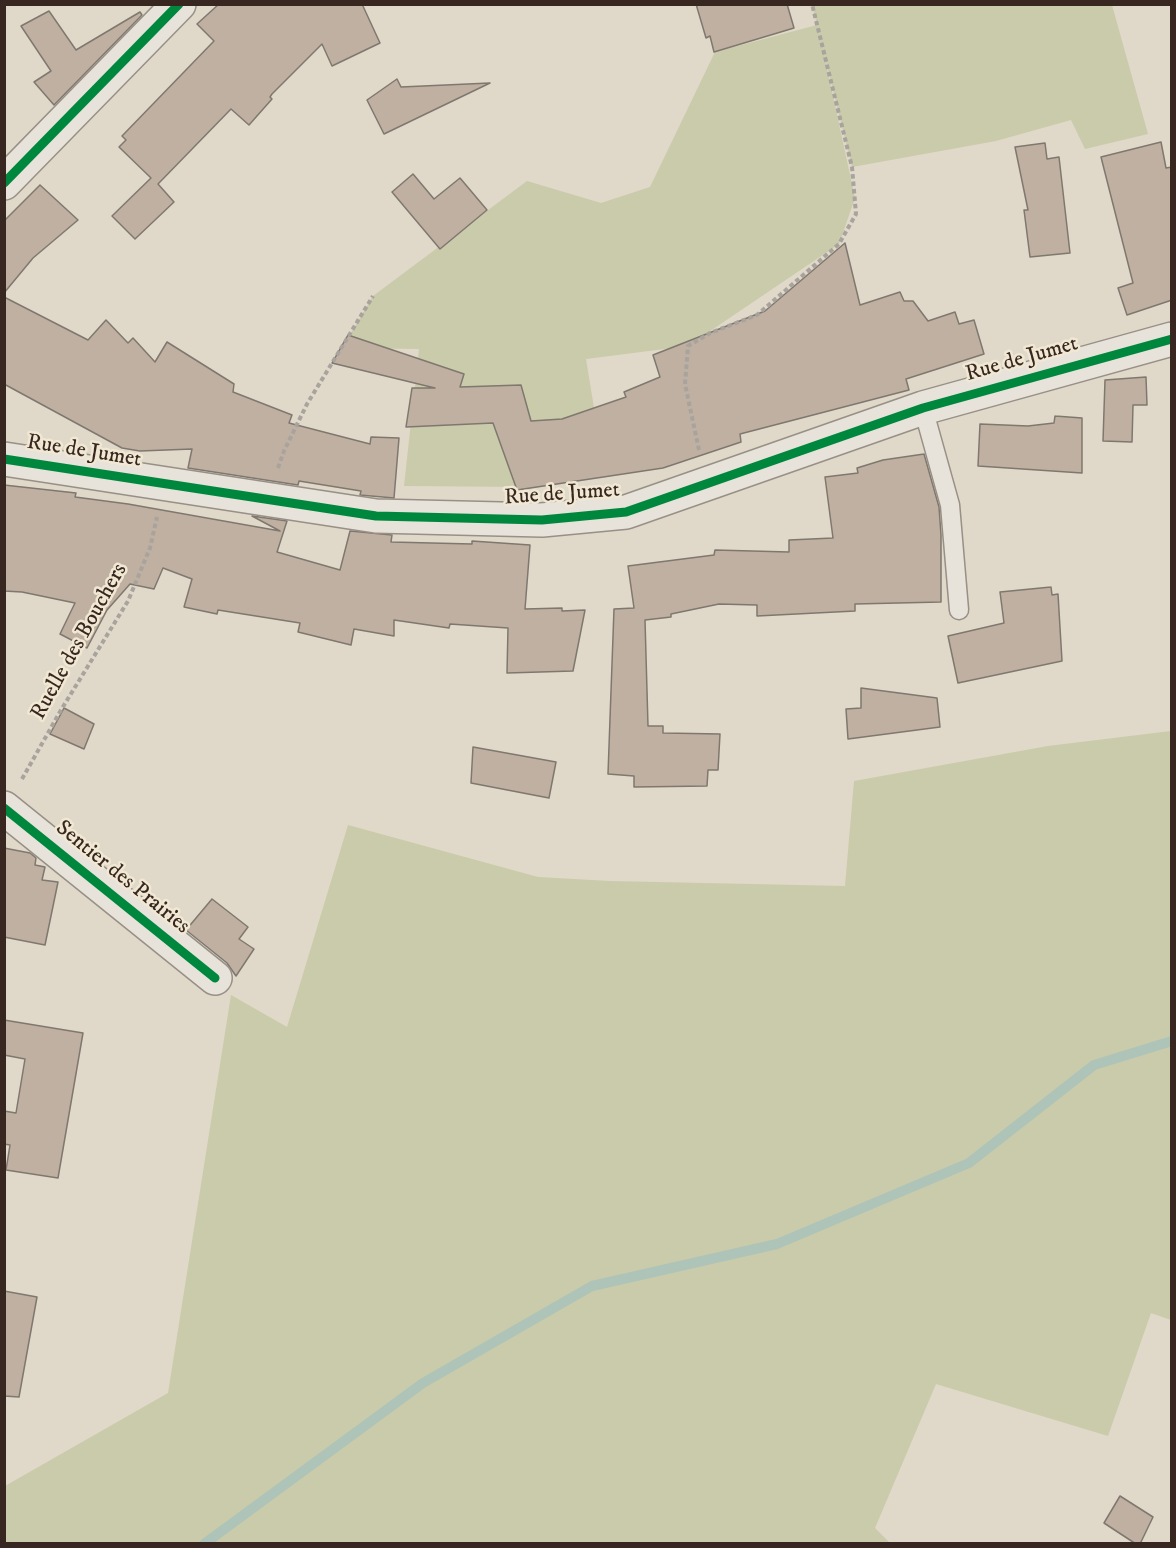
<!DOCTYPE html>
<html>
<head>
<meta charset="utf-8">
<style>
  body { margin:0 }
  #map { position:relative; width:1176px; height:1548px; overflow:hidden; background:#e0d8c8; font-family:"IM FELL DW Pica",serif }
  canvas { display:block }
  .frame { position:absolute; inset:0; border:6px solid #372720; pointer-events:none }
</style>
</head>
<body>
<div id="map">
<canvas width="1176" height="1548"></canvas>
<div class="frame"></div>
</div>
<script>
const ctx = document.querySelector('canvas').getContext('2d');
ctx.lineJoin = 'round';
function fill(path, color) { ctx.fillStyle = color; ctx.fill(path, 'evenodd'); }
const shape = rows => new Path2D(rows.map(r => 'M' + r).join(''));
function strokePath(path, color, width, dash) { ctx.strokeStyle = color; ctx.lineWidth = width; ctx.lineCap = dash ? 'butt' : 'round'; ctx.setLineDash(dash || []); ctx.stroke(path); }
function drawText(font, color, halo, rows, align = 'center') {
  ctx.font = font + ' "IM FELL DW Pica",serif'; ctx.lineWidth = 5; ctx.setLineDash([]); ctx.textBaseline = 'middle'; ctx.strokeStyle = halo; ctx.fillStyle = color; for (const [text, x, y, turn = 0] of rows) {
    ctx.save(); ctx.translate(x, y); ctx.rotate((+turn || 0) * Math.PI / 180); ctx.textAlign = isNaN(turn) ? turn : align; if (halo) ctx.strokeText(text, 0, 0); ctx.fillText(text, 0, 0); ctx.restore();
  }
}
fill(shape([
  [812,5,1112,5,1148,134,1085,149,1071,120,996,141,852,167,823,50,855,198,839,244,688,346,586,359,594,408,638,469,527,487,404,486,419,349,342,348,373,296,527,181,601,203,650,187,715,52,817,25],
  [1171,731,1171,1320,1151,1313,1108,1436,936,1384,875,1528,890,1543,5,1543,5,1486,168,1393,231,995,287,1027,348,825,538,877,609,881,845,886,854,781,1048,746]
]), '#c9cbaa');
strokePath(shape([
  [204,1544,423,1383,592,1286,777,1244,969,1163,1094,1065,1172,1041]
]), '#aec4b8', 10);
const building = shape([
  [219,4,362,4,380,43,332,66,322,44,272,94,270,97,272,99,249,125,231,109,158,184,174,202,135,239,112,216,151,178,119,147,126,140,122,136,214,41,197,24,219,4],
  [696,4,787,4,794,28,714,52,710,36,706,38,696,4],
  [49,11,76,50,140,12,142,15,54,105,34,82,51,71,21,26,49,11],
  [397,79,401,87,490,83,384,134,367,100,397,79],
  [1161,142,1166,168,1172,167,1172,300,1127,315,1118,288,1133,283,1101,157,1161,142],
  [1045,143,1047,159,1059,157,1070,253,1030,257,1024,210,1028,210,1015,147,1045,143],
  [413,174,434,199,460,178,487,210,440,249,392,192,413,174],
  [40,185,78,220,33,258,4,293,4,221,40,185],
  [845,243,860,305,900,292,904,301,913,301,928,321,955,312,959,324,974,320,984,354,906,379,909,390,740,434,741,442,663,468,517,490,493,423,406,427,412,388,435,388,332,363,348,335,464,374,460,387,521,385,531,421,562,419,626,397,624,392,660,377,653,355,765,311,845,243],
  [4,297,88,340,106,320,128,343,133,338,155,362,167,342,234,384,233,392,292,415,289,423,370,444,371,437,399,438,394,498,360,495,361,491,299,481,298,485,188,468,192,449,140,451,122,448,4,384,4,297],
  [1146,377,1147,405,1133,405,1132,442,1103,441,1105,380,1146,377],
  [1055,416,1082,418,1082,473,978,466,980,424,1028,426,1054,423,1055,416],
  [924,454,939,507,941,535,941,602,855,604,855,611,757,616,757,605,719,604,671,614,671,617,645,620,648,726,663,726,663,733,720,734,718,770,708,770,707,786,634,787,634,776,608,774,614,609,634,608,628,566,714,555,715,550,789,552,789,540,833,538,825,477,858,473,857,468,883,460,924,454],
  [4,485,76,493,75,497,128,504,280,531,252,516,287,521,277,552,340,570,350,531,392,535,391,542,472,544,472,541,530,545,525,609,562,608,562,611,585,610,573,671,507,673,508,628,450,624,449,628,394,620,394,636,354,629,351,645,298,632,300,623,218,610,217,614,184,607,192,579,163,568,154,589,130,584,107,610,87,648,60,634,75,603,22,592,4,591,4,485],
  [1051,587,1052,595,1058,594,1062,661,958,683,948,636,1004,623,1000,592,1051,587],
  [861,688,937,698,940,727,848,739,846,709,861,708,861,688],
  [64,708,94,724,84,749,50,734,64,708],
  [473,747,556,762,549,798,471,783,473,747],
  [4,848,30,853,36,858,35,865,45,867,42,880,58,882,45,945,4,937,4,848],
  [212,899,248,927,239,939,254,949,236,976,227,963,186,930,212,899],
  [4,1020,83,1033,58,1178,6,1170,10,1145,4,1144,4,1111,16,1113,25,1059,4,1055,4,1020],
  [4,1291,37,1297,19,1397,4,1396,4,1291],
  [1120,1496,1153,1517,1140,1544,1136,1544,1104,1523,1120,1496]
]);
fill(building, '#c0b0a2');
strokePath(building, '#7f786f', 1.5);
const service = shape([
  [923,408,950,505,959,610]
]);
const minor = shape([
  [4,183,179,4],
  [4,808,215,978]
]);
const tertiary = shape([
  [4,459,376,516,542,520,626,512,923,408,1172,339]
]);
strokePath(service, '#979086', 21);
strokePath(minor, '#979086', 36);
strokePath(tertiary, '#979086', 36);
strokePath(shape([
  [699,450,685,384,688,346,710,333,757,315,839,244,856,214,852,167,812,4],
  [278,468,284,451,307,404,373,296],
  [22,779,61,710,128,601,150,548,157,517]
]), '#a8a39d', 4, [4.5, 3]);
strokePath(service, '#e7e2da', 18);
strokePath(minor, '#e7e2da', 33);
strokePath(tertiary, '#e7e2da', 33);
strokePath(shape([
  [4,183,179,4],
  [4,459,376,516,542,520,626,512,923,408,1172,339],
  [4,808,215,978]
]), '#00873e', 9);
drawText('22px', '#372720', '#f1e8d4', [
  ["Rue de Jumet",1022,360,-16],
  ["Rue de Jumet",84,452,9],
  ["Rue de Jumet",562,495,-4],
  ["Ruelle des Bouchers",80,642,-61],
  ["Sentier des Prairies",122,878,39]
]);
</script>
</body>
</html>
